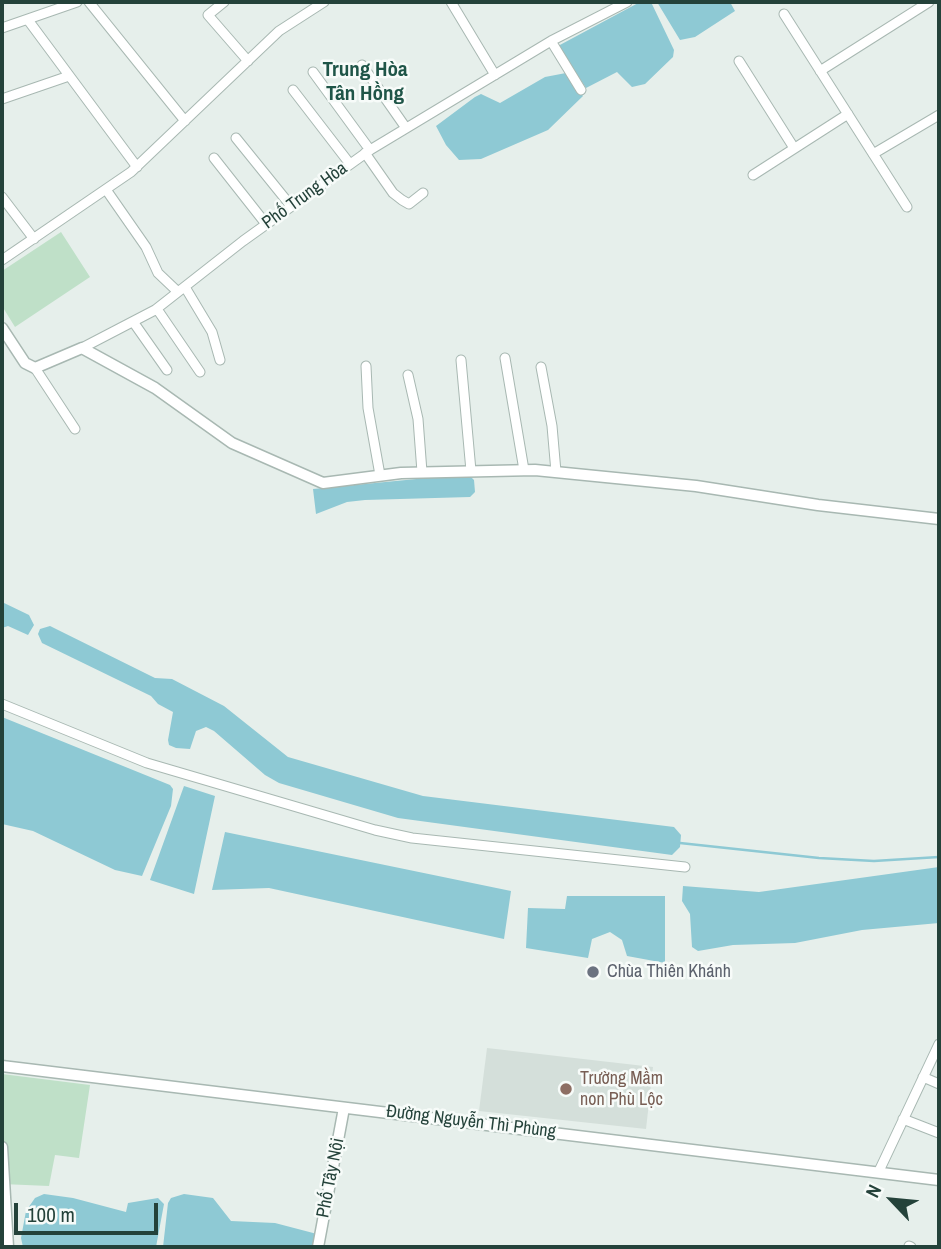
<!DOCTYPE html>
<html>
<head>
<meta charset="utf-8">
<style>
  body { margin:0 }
  #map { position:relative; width:941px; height:1249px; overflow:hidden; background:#e6efeb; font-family:"Archivo Narrow",sans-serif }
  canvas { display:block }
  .frame { position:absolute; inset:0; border:4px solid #24423a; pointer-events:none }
  .north { position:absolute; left:857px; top:1165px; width:70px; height:70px; -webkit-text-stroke:5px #f7fbf9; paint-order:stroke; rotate:296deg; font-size:19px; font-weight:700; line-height:28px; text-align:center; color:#24423a }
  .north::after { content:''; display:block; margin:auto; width:24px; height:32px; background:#24423a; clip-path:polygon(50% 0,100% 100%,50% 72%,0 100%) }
  .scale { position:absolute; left:14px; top:1203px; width:144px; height:32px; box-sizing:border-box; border:4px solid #24423a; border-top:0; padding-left:9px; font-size:21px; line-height:24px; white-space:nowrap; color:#24423a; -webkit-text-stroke:5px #f7fbf9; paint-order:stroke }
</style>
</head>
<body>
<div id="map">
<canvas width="941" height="1249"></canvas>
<div class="frame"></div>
<div class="north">N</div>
<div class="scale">100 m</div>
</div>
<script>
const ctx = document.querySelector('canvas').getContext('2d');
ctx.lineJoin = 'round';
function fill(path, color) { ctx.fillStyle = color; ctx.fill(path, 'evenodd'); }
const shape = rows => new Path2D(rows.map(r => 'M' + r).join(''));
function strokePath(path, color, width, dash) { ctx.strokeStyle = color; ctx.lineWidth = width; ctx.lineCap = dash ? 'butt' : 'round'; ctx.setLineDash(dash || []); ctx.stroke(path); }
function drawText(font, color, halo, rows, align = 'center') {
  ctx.font = font + ' "Archivo Narrow",sans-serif'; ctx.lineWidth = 5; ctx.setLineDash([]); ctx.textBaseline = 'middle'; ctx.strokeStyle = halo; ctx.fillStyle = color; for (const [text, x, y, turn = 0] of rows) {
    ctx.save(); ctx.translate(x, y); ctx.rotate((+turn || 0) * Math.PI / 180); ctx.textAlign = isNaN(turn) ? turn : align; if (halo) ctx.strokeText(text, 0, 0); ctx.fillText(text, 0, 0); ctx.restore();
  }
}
fill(shape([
  [487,1048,653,1067,646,1129,479,1111]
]), '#d4dfda');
fill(shape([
  [61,232,90,277,15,327,2,306,2,271],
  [2,1074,90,1085,79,1158,55,1155,49,1186,2,1184]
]), '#bfe0c8');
fill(shape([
  [640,2,651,2,674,50,673,57,645,84,632,87,617,72,586,88,558,46],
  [657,2,730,2,735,11,695,37,680,40],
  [566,73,583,96,548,130,481,159,459,160,446,145,436,126,475,97,481,94,500,103,545,77],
  [468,474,474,480,475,492,470,497,365,500,347,502,316,514,313,489],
  [2,602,29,615,34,625,28,635,8,626,2,628],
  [50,626,155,678,172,679,224,706,288,757,423,796,674,827,681,835,680,847,672,855,398,818,279,783,265,775,214,731,206,727,196,731,190,749,176,748,169,745,168,740,173,712,158,704,151,696,42,643,38,634,40,629],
  [2,717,170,785,173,789,171,806,142,876,115,870,33,831,2,824],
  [184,786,215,796,194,894,150,880],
  [225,832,511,891,504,939,269,888,212,890],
  [939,867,939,923,862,930,795,943,733,945,698,951,692,947,690,914,682,901,683,886,759,892],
  [567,896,665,896,665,963,627,956,622,940,610,932,592,939,588,958,526,948,528,908,565,909],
  [44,1194,73,1198,126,1212,128,1203,158,1198,164,1204,156,1247,23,1247,21,1238,26,1211,35,1198],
  [184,1194,213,1198,231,1221,275,1223,317,1234,314,1247,163,1247,168,1203,171,1198]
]), '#8ec9d4');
strokePath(shape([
  [680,843,819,858,874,861,939,857]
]), '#8ec9d4', 2.5);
const minor = shape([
  [89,2,185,121],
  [224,2,208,15,248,61],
  [451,2,495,75],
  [784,14,907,207],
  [28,20,137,167],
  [2,28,77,2],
  [551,41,581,90],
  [739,61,794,148],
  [362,65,406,128],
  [820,71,929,2],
  [313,72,370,150],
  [293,90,350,164],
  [2,99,69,76],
  [236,138,291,206],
  [365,153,393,193,402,200,409,204,423,193],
  [873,154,939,115],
  [214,158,266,224],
  [753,175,848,114],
  [107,191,146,247,158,273,178,292],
  [2,197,34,239],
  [2,260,131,172,279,31,324,2],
  [185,287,212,332,220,360],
  [157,309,200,372],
  [134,323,167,370],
  [82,348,155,310,243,241,370,150,551,41,627,2],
  [505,358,524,470],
  [461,360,471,471],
  [366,366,368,408,380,475],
  [541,367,552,426,556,472],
  [35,368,75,429],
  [408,375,418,419,422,472],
  [2,704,147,763,375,830,412,838,685,867],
  [923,1077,939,1084],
  [903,1119,939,1133],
  [879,1171,939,1044],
  [909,1246,911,1247]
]);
const tertiary = shape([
  [2,328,25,363,35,368,82,348,155,388,232,443,323,483,401,473,535,470,696,486,818,505,939,519],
  [2,1066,939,1180],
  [2,1147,8,1247],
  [318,1247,344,1108]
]);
strokePath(minor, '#a8b8b2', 11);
strokePath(tertiary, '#a8b8b2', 13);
strokePath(minor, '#fff', 9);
strokePath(tertiary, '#fff', 10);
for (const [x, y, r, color] of [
  [593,972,7,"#6b7280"],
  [566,1089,7,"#8d6e63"]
]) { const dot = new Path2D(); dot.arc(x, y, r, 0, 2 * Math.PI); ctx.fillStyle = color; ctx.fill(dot); strokePath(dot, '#f7fbf9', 2.5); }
drawText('18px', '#24423a', '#f7fbf9', [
  ["Phố Trung Hòa",305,196,-36],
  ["Đường Nguyễn Thì Phùng",471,1122,7],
  ["Phố Tây Nội",331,1178,-79]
]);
drawText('18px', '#5b616d', '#f7fbf9', [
  ["Chùa Thiên Khánh",607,972]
], 'left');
drawText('18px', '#785e54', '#f7fbf9', [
  ["Trường Mầm",580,1079],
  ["non Phù Lộc",580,1100]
], 'left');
drawText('bold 21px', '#1f5548', '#f7fbf9', [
  ["Trung Hòa",365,70],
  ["Tân Hồng",365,94]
]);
</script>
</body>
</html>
